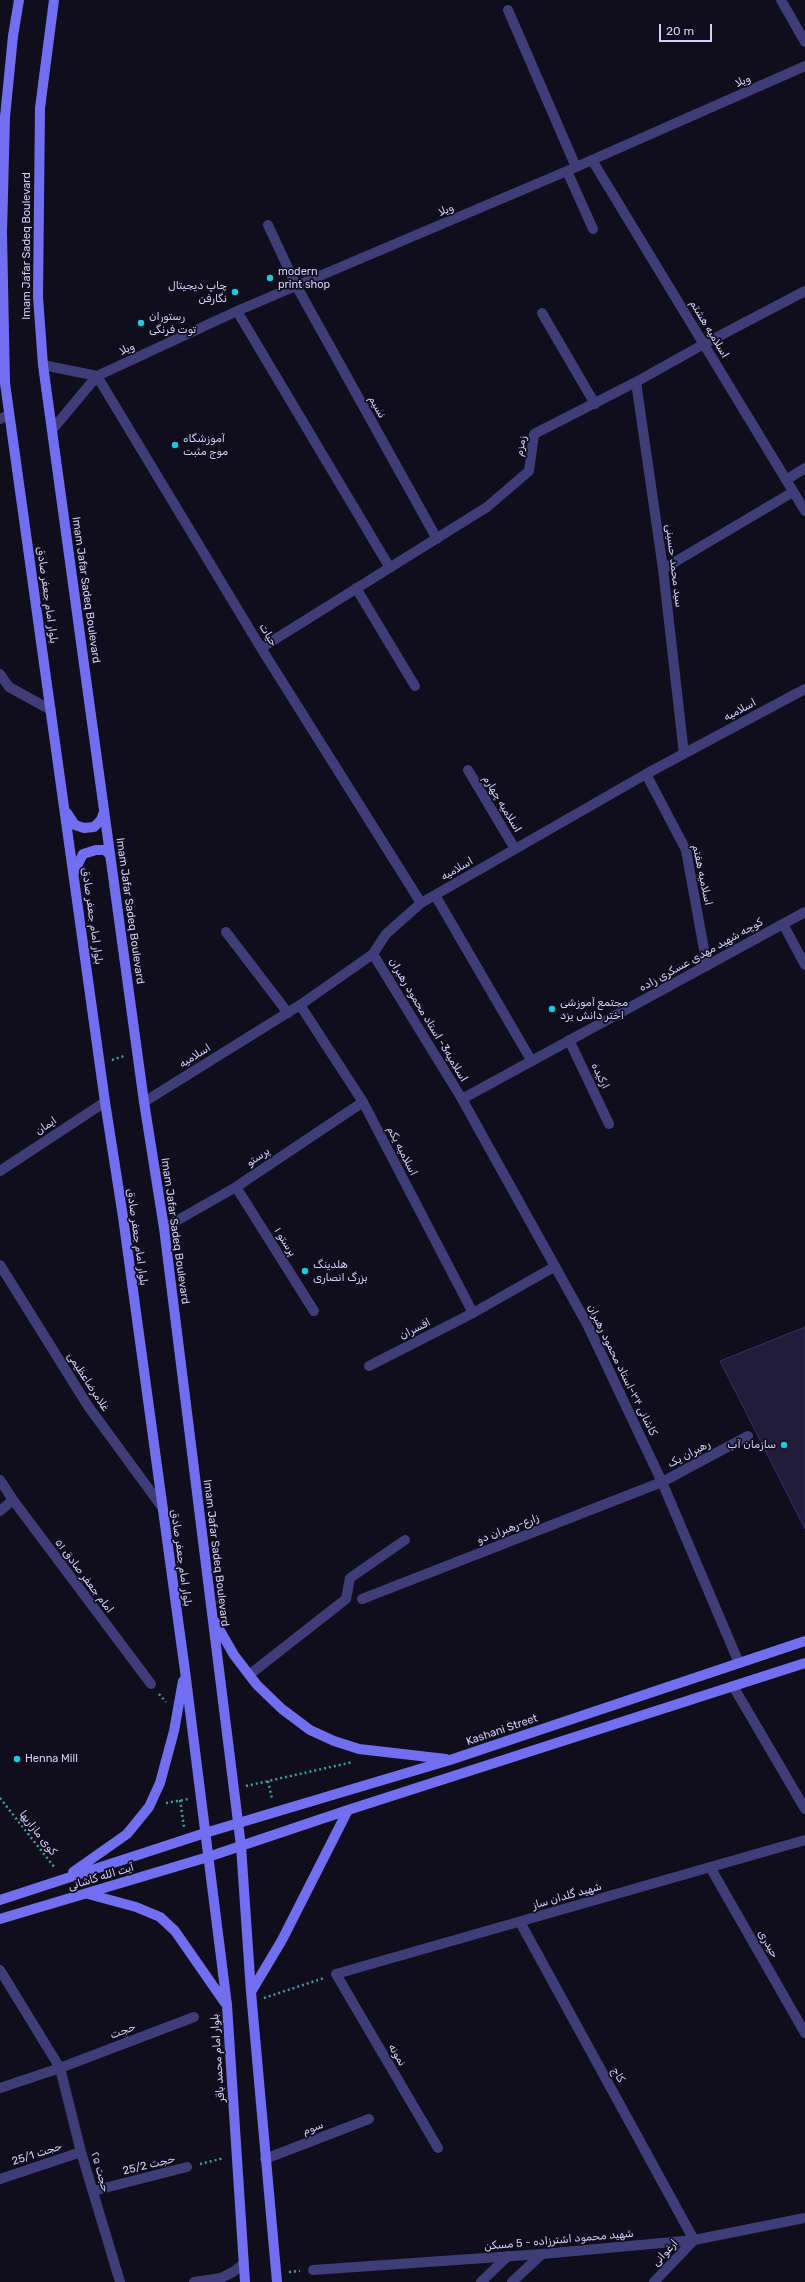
<!DOCTYPE html>
<html>
<head>
<meta charset="utf-8">
<style>
  body { margin:0 }
  #map { position:relative; width:805px; height:2282px; overflow:hidden; background:#100e1c; font-family:Rubik,sans-serif }
  canvas { display:block }
  .scale { position:absolute; left:659px; top:24px; width:53px; height:18px; box-sizing:border-box; border:2px solid #d3cefa; border-top:0; padding-left:5px; font-size:12px; line-height:14px; white-space:nowrap; color:#d3cefa; -webkit-text-stroke:3px #100e1c; paint-order:stroke }
</style>
</head>
<body>
<div id="map">
<canvas width="805" height="2282"></canvas>
<div class="scale">20 m</div>
</div>
<script>
const ctx = document.querySelector('canvas').getContext('2d');
ctx.lineJoin = 'round';
function fill(path, color) { ctx.fillStyle = color; ctx.fill(path, 'evenodd'); }
const shape = rows => new Path2D(rows.map(r => 'M' + r).join(''));
function strokePath(path, color, width, dash) { ctx.strokeStyle = color; ctx.lineWidth = width; ctx.lineCap = dash ? 'butt' : 'round'; ctx.setLineDash(dash || []); ctx.stroke(path); }
function drawText(font, color, halo, rows, align = 'center') {
  ctx.font = font + ' Rubik,"Noto Sans Arabic",sans-serif'; ctx.lineWidth = 3.5; ctx.setLineDash([]); ctx.textBaseline = 'middle'; ctx.strokeStyle = halo; ctx.fillStyle = color; for (const [text, x, y, turn = 0] of rows) {
    ctx.save(); ctx.translate(x, y); ctx.rotate((+turn || 0) * Math.PI / 180); ctx.textAlign = isNaN(turn) ? turn : align; if (halo) ctx.strokeText(text, 0, 0); ctx.fillText(text, 0, 0); ctx.restore();
  }
}
const building = shape([
  [805,1327,805,1529,720,1361,805,1327]
]);
fill(building, '#221c3b');
strokePath(building, '#3a3065', 1);
strokePath(shape([
  [112,1060,124,1056],
  [159,1694,166,1702],
  [268,1781,272,1799],
  [246,1786,353,1762],
  [0,1798,55,1868],
  [180,1800,184,1827],
  [166,1803,189,1799],
  [264,1998,324,1978],
  [200,2164,224,2158],
  [289,2272,300,2271]
]), '#39a39b', 2.5, [2, 3]);
strokePath(shape([
  [249,1675,346,1599,350,1578,405,1540]
]), '#3f3d77', 10);
strokePath(shape([
  [781,0,805,42],
  [508,10,576,167],
  [592,160,805,511],
  [567,171,593,229],
  [268,225,297,287,437,539],
  [237,311,390,568],
  [542,313,595,404],
  [43,365,97,376],
  [97,376,261,648,421,903],
  [636,382,663,569,684,754],
  [0,419,9,415],
  [52,430,97,376,237,311,567,171,805,66],
  [786,480,805,468],
  [663,569,793,492],
  [356,588,415,686],
  [261,648,487,507,529,471,534,434,636,382,704,344,805,291],
  [0,674,9,687,51,710],
  [468,770,515,849],
  [646,774,686,850,707,966],
  [435,895,531,1060],
  [783,924,805,965],
  [226,932,288,1013],
  [373,954,462,1099,587,1324,662,1482,739,1663],
  [300,1005,363,1102,473,1313],
  [569,1040,609,1124],
  [462,1099,805,912],
  [144,1102,300,1005,373,954,386,934,421,903,646,774,805,689],
  [0,1171,105,1102],
  [236,1187,314,1311],
  [164,1228,236,1187,363,1102],
  [0,1265,88,1406,162,1507],
  [369,1366,473,1313,554,1267],
  [0,1480,13,1500,151,1684],
  [0,1511,13,1500],
  [362,1599,662,1482,748,1436],
  [733,1686,805,1809],
  [710,1867,805,2033],
  [520,1922,694,2240,654,2282],
  [0,1970,60,2068,81,2152,120,2282],
  [438,2148,336,1974,805,1840],
  [265,2159,369,2119],
  [0,2179,81,2152],
  [93,2191,187,2167],
  [313,2270,542,2254,694,2240,805,2218],
  [194,2282,221,2278,233,2272,244,2263]
]), '#3f3d77', 10);
strokePath(shape([
  [0,2088,60,2068,194,2017],
  [481,2282,508,2256],
  [512,2282,542,2254]
]), '#3f3d77', 10);
strokePath(shape([
  [19,0,13,36,5,117,2,233,5,383,105,1102,123,1217,185,1671,227,2005,245,2282],
  [54,0,40,108,38,297,43,365,144,1102,164,1228,241,1846,251,1992,277,2282],
  [67,813,75,825,84,828,94,827,101,820,104,812],
  [74,872,83,854,96,850,105,850,110,855],
  [215,1622,234,1655,257,1685,282,1709,310,1730,334,1741,359,1749,446,1759],
  [73,1872,127,1834,149,1807,160,1783,174,1731,183,1681],
  [88,1894,136,1907,160,1917,175,1931,225,2003],
  [0,1900,205,1833,450,1760,805,1641],
  [0,1919,208,1857,348,1810,805,1663],
  [251,1992,282,1940,348,1810]
]), '#716ff0', 10);
for (const [x, y, r, color] of [
  [270,278,4,"#17cbdd"],
  [235,292,4,"#17cbdd"],
  [141,323,4,"#17cbdd"],
  [175,445,4,"#17cbdd"],
  [552,1009,4,"#17cbdd"],
  [305,1271,4,"#17cbdd"],
  [784,1445,4,"#17cbdd"],
  [17,1759,4,"#17cbdd"]
]) { const dot = new Path2D(); dot.arc(x, y, r, 0, 2 * Math.PI); ctx.fillStyle = color; ctx.fill(dot); strokePath(dot, '#100e1c', 1.5); }
drawText('11px', '#d3cefa', '#100e1c', [
  ["ویلا",743,81,-24],
  ["ویلا",446,210,-23],
  ["Imam Jafar Sadeq Boulevard",27,246,-90],
  ["اسلامیه هشتم",709,329,59],
  ["ویلا",127,349,-25],
  ["نسیم",377,407,61],
  ["زمزم",521,446,-79],
  ["سید محمد حسینی",674,566,83],
  ["Imam Jafar Sadeq Boulevard",86,590,82],
  ["بلوار امام جعفر صادق",47,595,82],
  ["حیات",268,635,59],
  ["اسلامیه",740,710,-28],
  ["اسلامیه چهارم",502,804,59],
  ["اسلامیه",457,869,-30],
  ["اسلامیه هفتم",702,875,78],
  ["Imam Jafar Sadeq Boulevard",130,911,82],
  ["بلوار امام جعفر صادق",92,916,82],
  ["کوچه شهید مهدی عسکری زاده",701,955,-29],
  ["اسلامیه3- استاد محمود رهبران",428,1020,59],
  ["اسلامیه",195,1056,-32],
  ["ارکیده",600,1076,64],
  ["ایمان",46,1126,-34],
  ["اسلامیه یکم",402,1151,63],
  ["پرستو",258,1157,-34],
  ["Imam Jafar Sadeq Boulevard",175,1231,82],
  ["بلوار امام جعفر صادق",137,1237,82],
  ["پرستو ۱",285,1242,58],
  ["افسران",415,1329,-27],
  ["کاشانی ۳۴-استاد محمود رهبران",622,1370,64],
  ["غلامرضاعظیمی",88,1382,57],
  ["رهبران یک",689,1454,-28],
  ["زارع-رهبران دو",508,1529,-21],
  ["Imam Jafar Sadeq Boulevard",216,1553,83],
  ["بلوار امام جعفر صادق",181,1558,82],
  ["امام جعفر صادق ۵۱",84,1576,53],
  ["Kashani Street",502,1730,-19],
  ["کوی مازاریها",38,1833,52],
  ["آیت الله کاشانی",101,1877,-17],
  ["شهید گلدان ساز",567,1896,-16],
  ["حیدری",768,1944,60],
  ["حجت",123,2031,-21],
  ["نمونه",397,2055,59],
  ["بلوار امام محمد باقر",218,2058,-94],
  ["کاج",618,2075,61],
  ["سوم",313,2128,-21],
  ["حجت 25/1",37,2154,-18],
  ["حجت 25/2",149,2165,-14],
  ["حجت ۲۵",100,2172,74],
  ["شهید محمود اشترزاده - 5 مسکن",559,2240,-5],
  ["ارغوانی",665,2253,-47]
]);
drawText('11px', '#d3cefa', '#100e1c', [
  ["modern",278,272],
  ["print shop",278,285],
  ["چاپ دیجیتال",227,286,"right"],
  ["نگارفن",227,299,"right"],
  ["رستوران",149,317],
  ["توت فرنگی",149,330],
  ["آموزشگاه",183,439],
  ["موج مثبت",183,452],
  ["مجتمع آموزشی",560,1003],
  ["اختر دانش یزد",560,1016],
  ["هلدینگ",313,1265],
  ["بزرگ انصاری",313,1278],
  ["سازمان آب",776,1445,"right"],
  ["Henna Mill",25,1759]
], 'left');
</script>
</body>
</html>
